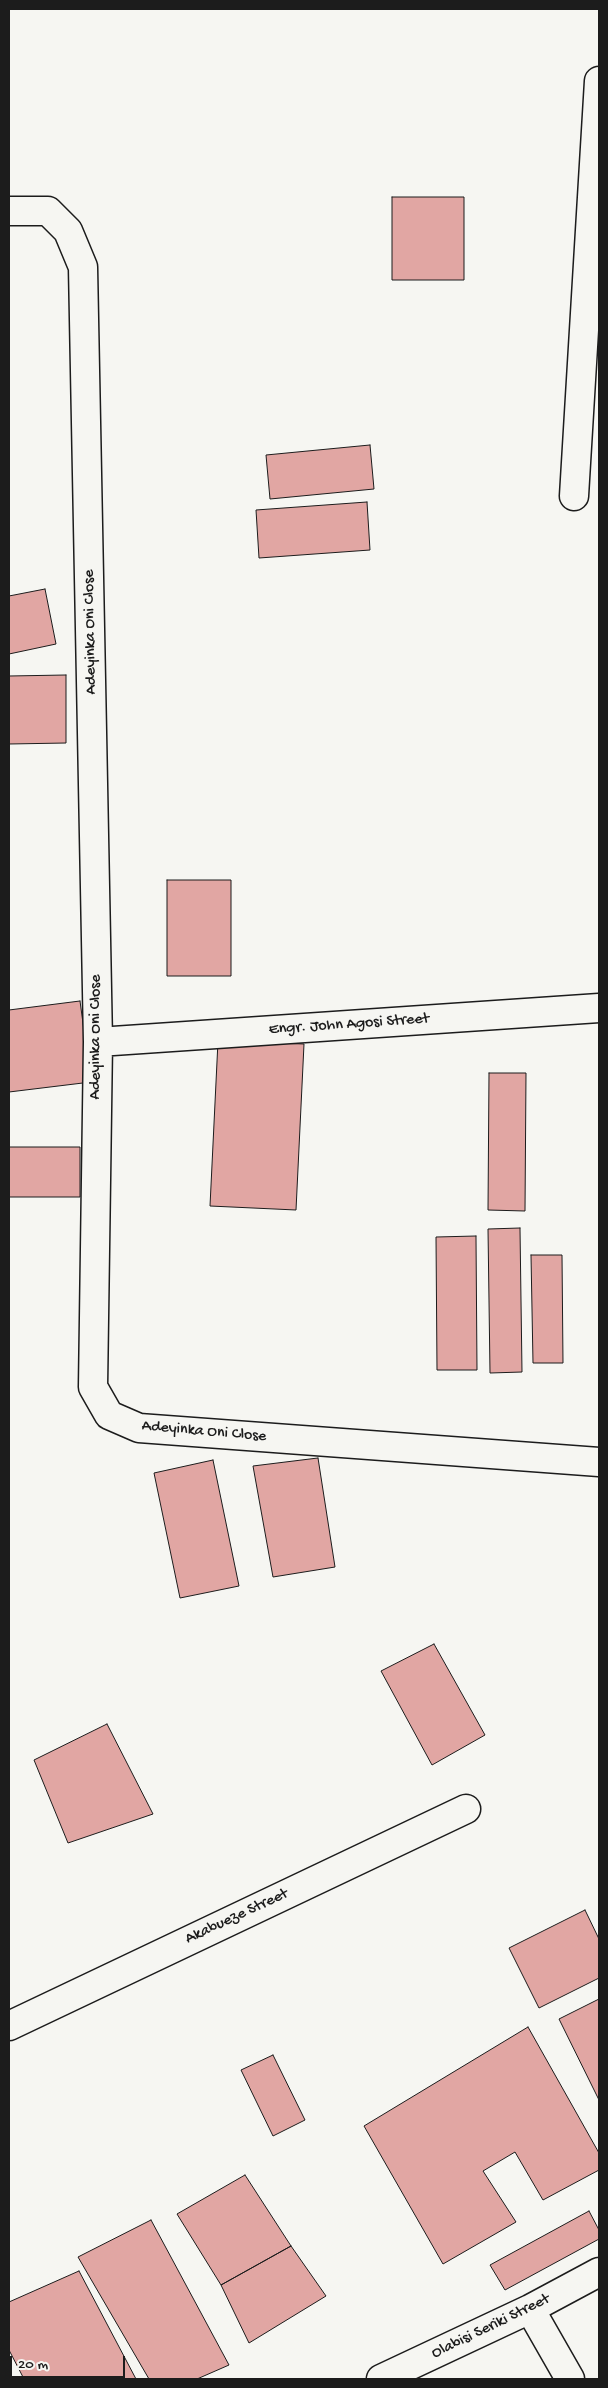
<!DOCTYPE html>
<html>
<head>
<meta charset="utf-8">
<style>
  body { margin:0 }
  #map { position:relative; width:608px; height:2388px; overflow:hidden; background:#f6f6f2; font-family:"Gochi Hand",sans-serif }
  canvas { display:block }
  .frame { position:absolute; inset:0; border:10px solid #1c1c1c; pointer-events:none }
  .scale { position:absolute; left:10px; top:2356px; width:115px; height:22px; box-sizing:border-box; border:2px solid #1c1c1c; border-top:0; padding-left:6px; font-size:15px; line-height:18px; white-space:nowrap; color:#1c1c1c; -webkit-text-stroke:4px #f6f6f2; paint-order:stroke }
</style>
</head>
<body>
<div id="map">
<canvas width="608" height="2388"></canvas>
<div class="frame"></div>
<div class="scale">20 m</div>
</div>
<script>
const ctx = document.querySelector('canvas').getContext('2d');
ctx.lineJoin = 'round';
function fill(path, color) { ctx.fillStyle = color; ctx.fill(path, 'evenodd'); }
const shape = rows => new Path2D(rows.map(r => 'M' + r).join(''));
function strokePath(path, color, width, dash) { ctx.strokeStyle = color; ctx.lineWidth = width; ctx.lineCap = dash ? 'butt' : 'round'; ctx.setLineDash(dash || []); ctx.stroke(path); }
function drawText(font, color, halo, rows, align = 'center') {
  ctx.font = font + ' "Gochi Hand",sans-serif'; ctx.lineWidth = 4; ctx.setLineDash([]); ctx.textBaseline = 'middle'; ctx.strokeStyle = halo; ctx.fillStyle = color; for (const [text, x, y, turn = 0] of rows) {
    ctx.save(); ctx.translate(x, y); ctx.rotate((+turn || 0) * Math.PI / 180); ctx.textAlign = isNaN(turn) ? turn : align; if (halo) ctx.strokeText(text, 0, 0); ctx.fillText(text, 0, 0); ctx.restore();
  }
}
const building = shape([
  [392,197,464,197,464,280,392,280,392,197],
  [370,445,374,489,270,499,266,455,370,445],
  [367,502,370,550,259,558,256,510,367,502],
  [45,589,56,644,9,654,9,596,45,589],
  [66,675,66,743,9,744,9,676,66,675],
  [167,880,231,880,231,976,167,976,167,880],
  [80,1001,91,1082,9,1092,9,1010,80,1001],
  [218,1041,304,1044,296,1210,210,1206,218,1041],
  [489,1073,526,1073,525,1211,488,1210,489,1073],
  [9,1147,80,1147,80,1197,9,1197,9,1147],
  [520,1228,522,1372,490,1373,488,1229,520,1228],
  [476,1236,477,1370,437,1370,436,1237,476,1236],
  [531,1255,562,1255,563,1363,533,1363,531,1255],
  [318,1458,335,1567,273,1577,253,1466,318,1458],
  [213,1460,239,1586,180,1598,154,1473,213,1460],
  [434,1644,485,1735,432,1765,381,1671,434,1644],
  [107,1724,153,1814,68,1843,34,1760,107,1724],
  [585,1910,599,1939,599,1978,539,2008,509,1948,585,1910],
  [599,1999,599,2100,559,2019,599,1999],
  [528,2027,599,2153,599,2170,543,2200,515,2152,483,2171,516,2222,443,2264,364,2126,528,2027],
  [273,2055,305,2120,273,2136,241,2070,273,2055],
  [245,2175,291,2246,221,2285,177,2214,245,2175],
  [589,2211,599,2230,599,2239,505,2290,490,2265,589,2211],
  [151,2220,229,2365,197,2379,149,2379,78,2257,151,2220],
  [291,2246,326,2296,249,2343,221,2285,291,2246],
  [79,2271,136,2379,24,2379,9,2350,9,2302,79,2271]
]);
fill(building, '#e1a6a3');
strokePath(building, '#1c1c1c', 1);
const minor = shape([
  [9,211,48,211,68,231,83,267,98,1042,93,1387,109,1415,139,1428,599,1462],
  [574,496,599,81],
  [98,1042,599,1008],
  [9,2026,466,1809],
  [530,2309,570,2379],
  [381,2379,530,2309,599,2272]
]);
strokePath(minor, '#1c1c1c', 31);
strokePath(minor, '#f6f6f2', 28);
drawText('16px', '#1c1c1c', '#f6f6f2', [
  ["Adeyinka Oni Close",91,632,-91],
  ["Engr. John Agosi Street",349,1025,-4],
  ["Adeyinka Oni Close",97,1037,-90],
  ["Adeyinka Oni Close",204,1432,5],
  ["Akabueze Street",237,1917,-25],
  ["Olabisi Seriki Street",491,2327,-26]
]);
</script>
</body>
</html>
